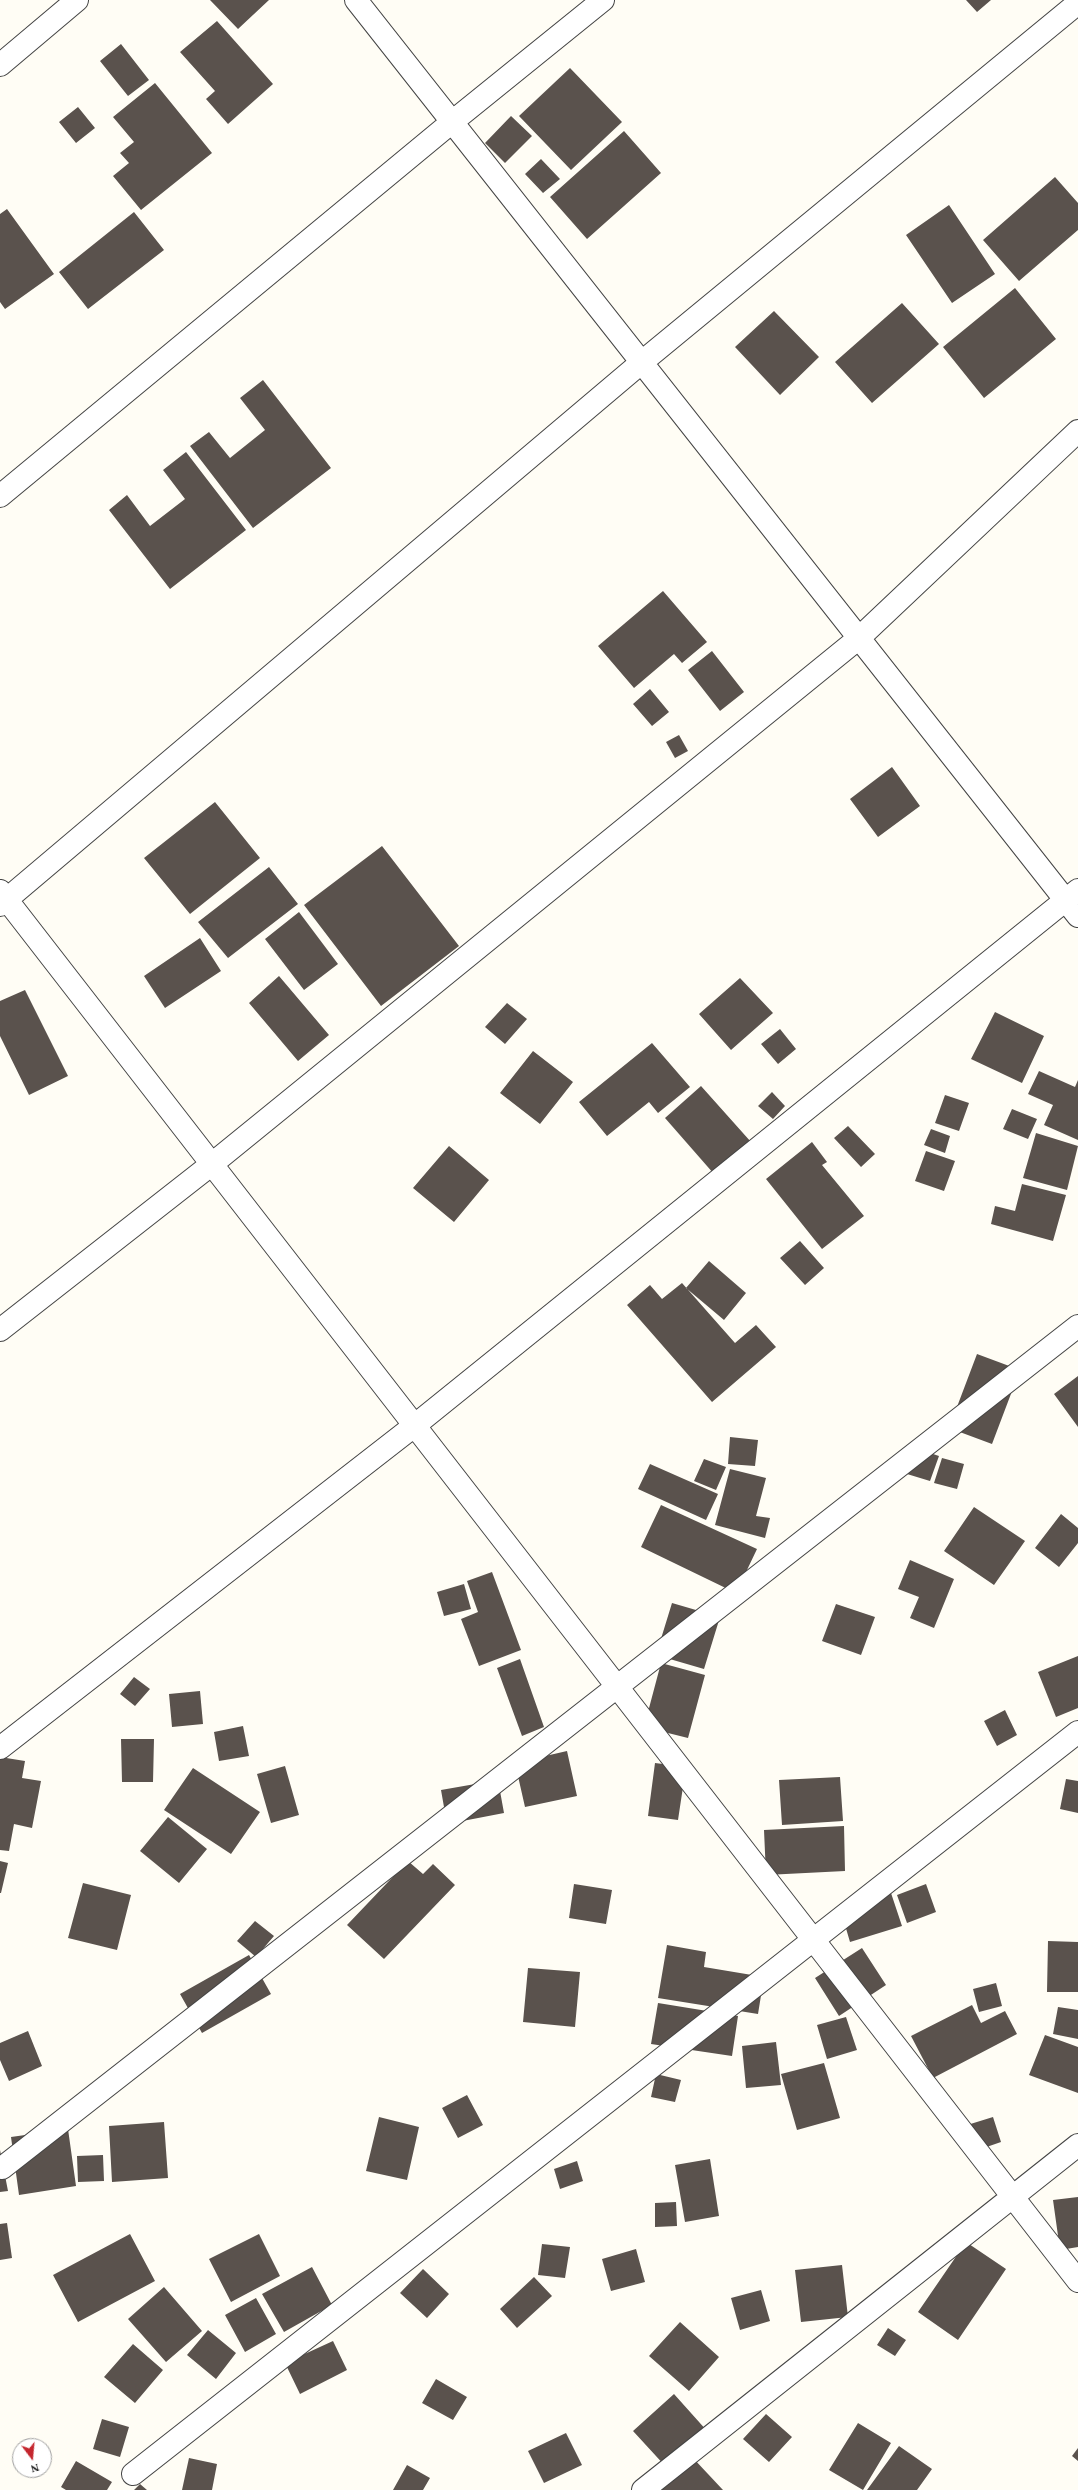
<!DOCTYPE html>
<html>
<head>
<meta charset="utf-8">
<style>
  body { margin:0 }
  #map { position:relative; width:1078px; height:2490px; overflow:hidden; background:#fffdf5; font-family:Georgia,serif }
  canvas { display:block }
  .north { position:absolute; left:12px; top:2438px; width:40px; height:40px; box-sizing:border-box; background:#fff; border:1px solid #a0a0a0; border-radius:50%; rotate:164deg; font-size:11px; font-weight:700; line-height:16px; text-align:center; color:#111 }
  .north::after { content:''; display:block; margin:auto; width:14px; height:18px; background:#c4262e; clip-path:polygon(50% 0,100% 100%,50% 72%,0 100%) }
</style>
</head>
<body>
<div id="map">
<canvas width="1078" height="2490"></canvas>
<div class="north">N</div>
</div>
<script>
const ctx = document.querySelector('canvas').getContext('2d');
ctx.lineJoin = 'round';
function fill(path, color) { ctx.fillStyle = color; ctx.fill(path, 'evenodd'); }
const shape = rows => new Path2D(rows.map(r => 'M' + r).join(''));
function strokePath(path, color, width, dash) { ctx.strokeStyle = color; ctx.lineWidth = width; ctx.lineCap = dash ? 'butt' : 'round'; ctx.setLineDash(dash || []); ctx.stroke(path); }
fill(shape([
  [210,0,269,0,238,29],
  [966,0,991,0,977,12],
  [217,21,273,84,228,124,206,99,215,91,180,52],
  [121,44,149,80,128,96,100,61],
  [570,68,622,122,571,170,519,116],
  [155,83,212,153,141,210,113,176,129,163,120,153,134,142,113,117],
  [78,107,95,128,76,143,59,122],
  [511,116,532,136,505,163,485,143],
  [624,131,661,173,587,239,550,197],
  [541,159,560,179,543,193,525,174],
  [1055,177,1078,203,1078,230,1019,281,983,240],
  [949,205,995,274,952,303,906,235],
  [7,209,54,274,5,309,0,302,0,214],
  [134,212,164,250,88,309,59,272],
  [1015,288,1056,339,984,398,943,347],
  [902,303,939,344,872,403,835,362],
  [774,311,819,357,780,395,735,347],
  [263,380,331,468,253,528,190,446,209,432,230,458,265,430,240,398],
  [186,452,246,530,170,589,109,510,127,495,150,526,185,499,163,470],
  [663,591,707,642,682,663,674,654,634,688,598,646],
  [712,651,744,692,720,711,688,670],
  [650,689,669,712,652,726,633,704],
  [679,735,688,751,675,758,666,742],
  [892,767,920,806,878,837,850,799],
  [215,802,260,858,190,914,144,858],
  [382,846,459,946,381,1006,304,905],
  [269,867,298,904,228,958,198,922],
  [299,912,338,964,304,990,265,939],
  [200,938,221,971,165,1008,144,976],
  [279,976,329,1035,298,1061,249,1003],
  [740,978,773,1013,731,1050,699,1014],
  [25,990,68,1076,29,1095,0,1036,0,1001],
  [507,1003,527,1019,505,1044,485,1027],
  [995,1012,1044,1036,1022,1083,971,1059],
  [780,1029,796,1049,778,1064,761,1044],
  [652,1043,690,1087,658,1113,649,1102,607,1136,579,1102],
  [533,1051,573,1082,540,1124,500,1093],
  [1039,1071,1075,1087,1078,1080,1078,1140,1044,1125,1053,1105,1028,1094],
  [701,1086,751,1142,714,1174,665,1118],
  [772,1092,785,1106,773,1119,758,1106],
  [945,1095,969,1103,959,1131,935,1123],
  [1012,1109,1037,1119,1028,1139,1003,1129],
  [848,1126,875,1154,861,1167,834,1138],
  [931,1129,950,1136,945,1153,924,1145],
  [1036,1133,1078,1146,1067,1190,1023,1178],
  [812,1142,827,1162,822,1165,864,1216,822,1249,766,1179],
  [449,1146,489,1180,454,1222,413,1188],
  [926,1151,955,1161,944,1191,915,1181],
  [1022,1184,1066,1195,1053,1241,991,1224,995,1206,1015,1211],
  [800,1241,824,1268,805,1285,780,1258],
  [709,1261,746,1293,724,1320,686,1288],
  [682,1283,735,1343,756,1325,776,1347,712,1402,627,1305,650,1285,662,1299],
  [977,1354,1020,1370,992,1444,949,1428],
  [1078,1376,1078,1427,1054,1394],
  [730,1437,758,1440,755,1466,728,1464],
  [915,1448,939,1456,930,1481,907,1474],
  [942,1458,964,1464,957,1489,934,1483],
  [704,1459,726,1467,716,1490,694,1481],
  [650,1464,718,1494,706,1520,638,1489],
  [730,1469,766,1478,756,1516,770,1518,765,1538,715,1525],
  [661,1505,757,1549,736,1593,641,1547],
  [974,1507,1025,1541,994,1585,944,1551],
  [1061,1514,1078,1528,1078,1543,1059,1567,1035,1548],
  [910,1560,954,1579,934,1628,910,1618,919,1597,898,1589],
  [492,1572,521,1650,479,1666,461,1619,478,1612,467,1581],
  [464,1584,471,1609,444,1616,437,1592],
  [672,1603,720,1617,704,1669,656,1655],
  [836,1604,875,1617,861,1655,822,1641],
  [1078,1656,1078,1708,1056,1717,1038,1672],
  [520,1659,544,1727,522,1736,497,1668],
  [661,1663,705,1675,688,1738,644,1727],
  [134,1677,150,1689,135,1706,120,1694],
  [200,1691,203,1724,172,1727,169,1694],
  [1005,1710,1017,1735,997,1746,984,1721],
  [243,1726,249,1756,219,1761,214,1732],
  [121,1739,154,1739,153,1782,122,1782],
  [567,1751,577,1796,525,1807,515,1763],
  [0,1757,25,1761,22,1778,41,1781,32,1828,14,1824,9,1851,0,1850],
  [655,1763,686,1767,678,1820,648,1816],
  [285,1766,299,1815,271,1823,257,1774],
  [193,1768,260,1812,231,1854,164,1810],
  [840,1777,843,1821,782,1825,779,1780],
  [1066,1779,1078,1781,1078,1813,1060,1809],
  [498,1780,504,1813,447,1824,441,1790],
  [168,1817,207,1849,179,1883,140,1851],
  [844,1826,845,1871,766,1875,764,1830],
  [0,1861,8,1863,1,1893,0,1893],
  [408,1861,423,1874,433,1864,455,1885,384,1959,347,1925],
  [83,1883,131,1895,117,1950,68,1938],
  [574,1884,612,1890,606,1924,569,1918],
  [926,1884,936,1912,907,1923,897,1895],
  [891,1893,902,1926,850,1942,840,1908],
  [255,1921,274,1936,256,1957,237,1941],
  [1048,1941,1078,1942,1078,1992,1047,1992],
  [667,1945,706,1952,704,1967,764,1977,758,2014,658,1998],
  [862,1948,886,1985,839,2016,815,1978],
  [249,1955,271,1994,202,2033,180,1994],
  [528,1968,580,1972,575,2027,523,2022],
  [996,1983,1002,2006,979,2012,973,1989],
  [658,2003,738,2016,732,2056,651,2044],
  [972,2005,981,2023,1005,2011,1017,2034,933,2078,911,2036],
  [1058,2007,1078,2010,1078,2039,1053,2034],
  [846,2017,857,2050,827,2059,817,2025],
  [28,2031,42,2066,9,2081,0,2060,0,2043],
  [1045,2035,1078,2047,1078,2093,1029,2075],
  [776,2042,781,2085,746,2088,742,2046],
  [824,2063,840,2118,797,2130,781,2074],
  [656,2074,681,2080,675,2102,651,2097],
  [467,2095,483,2125,458,2138,442,2108],
  [379,2117,419,2127,407,2180,366,2171],
  [993,2117,1001,2142,972,2152,964,2126],
  [164,2122,168,2178,112,2182,109,2126],
  [68,2129,76,2186,19,2195,11,2137],
  [0,2150,8,2191,0,2192],
  [103,2155,104,2181,78,2182,77,2156],
  [710,2159,719,2216,685,2222,675,2165],
  [577,2161,583,2181,560,2189,554,2169],
  [1078,2197,1078,2247,1060,2250,1053,2200],
  [676,2202,677,2226,655,2227,655,2203],
  [7,2223,12,2258,0,2260,0,2224],
  [130,2234,155,2281,78,2322,53,2275],
  [259,2234,280,2276,231,2302,209,2259],
  [966,2242,1006,2269,958,2340,918,2312],
  [542,2244,570,2247,565,2278,538,2275],
  [636,2249,645,2282,611,2291,602,2259],
  [842,2265,848,2317,801,2322,795,2270],
  [312,2267,332,2305,284,2332,262,2294],
  [423,2269,449,2294,427,2318,400,2293],
  [534,2277,552,2296,517,2328,500,2309],
  [164,2287,202,2331,166,2362,128,2319],
  [761,2290,770,2321,740,2330,731,2298],
  [256,2298,276,2334,245,2352,225,2315],
  [680,2322,719,2357,689,2391,649,2356],
  [888,2328,906,2340,895,2356,877,2345],
  [208,2330,236,2353,216,2379,187,2355],
  [333,2341,347,2370,300,2394,285,2363],
  [133,2344,163,2370,135,2403,104,2377],
  [436,2379,467,2397,453,2420,422,2403],
  [674,2394,708,2432,667,2468,633,2431],
  [766,2414,792,2437,769,2462,743,2439],
  [102,2419,129,2427,120,2457,93,2449],
  [858,2423,891,2443,863,2490,829,2470],
  [566,2433,582,2465,544,2483,528,2451],
  [899,2446,932,2469,917,2490,867,2490],
  [1078,2448,1078,2461,1072,2456],
  [189,2458,217,2464,212,2490,182,2490],
  [693,2458,723,2490,659,2490],
  [76,2461,112,2482,107,2490,66,2490,61,2487],
  [407,2465,430,2478,423,2490,393,2490],
  [140,2484,147,2490,134,2490]
]), '#5a524d');
const minor = shape([
  [356,0,1078,916],
  [0,65,77,0],
  [0,496,452,122,603,0],
  [0,891,1078,2281],
  [0,905,642,362,1078,3],
  [0,1330,212,1164,859,638,1078,431],
  [0,1748,414,1426,1078,890],
  [2,2168,1078,1326],
  [133,2474,1078,1732],
  [643,2490,1078,2145]
]);
strokePath(minor, '#444', 24);
strokePath(minor, '#fff', 22);
</script>
</body>
</html>
